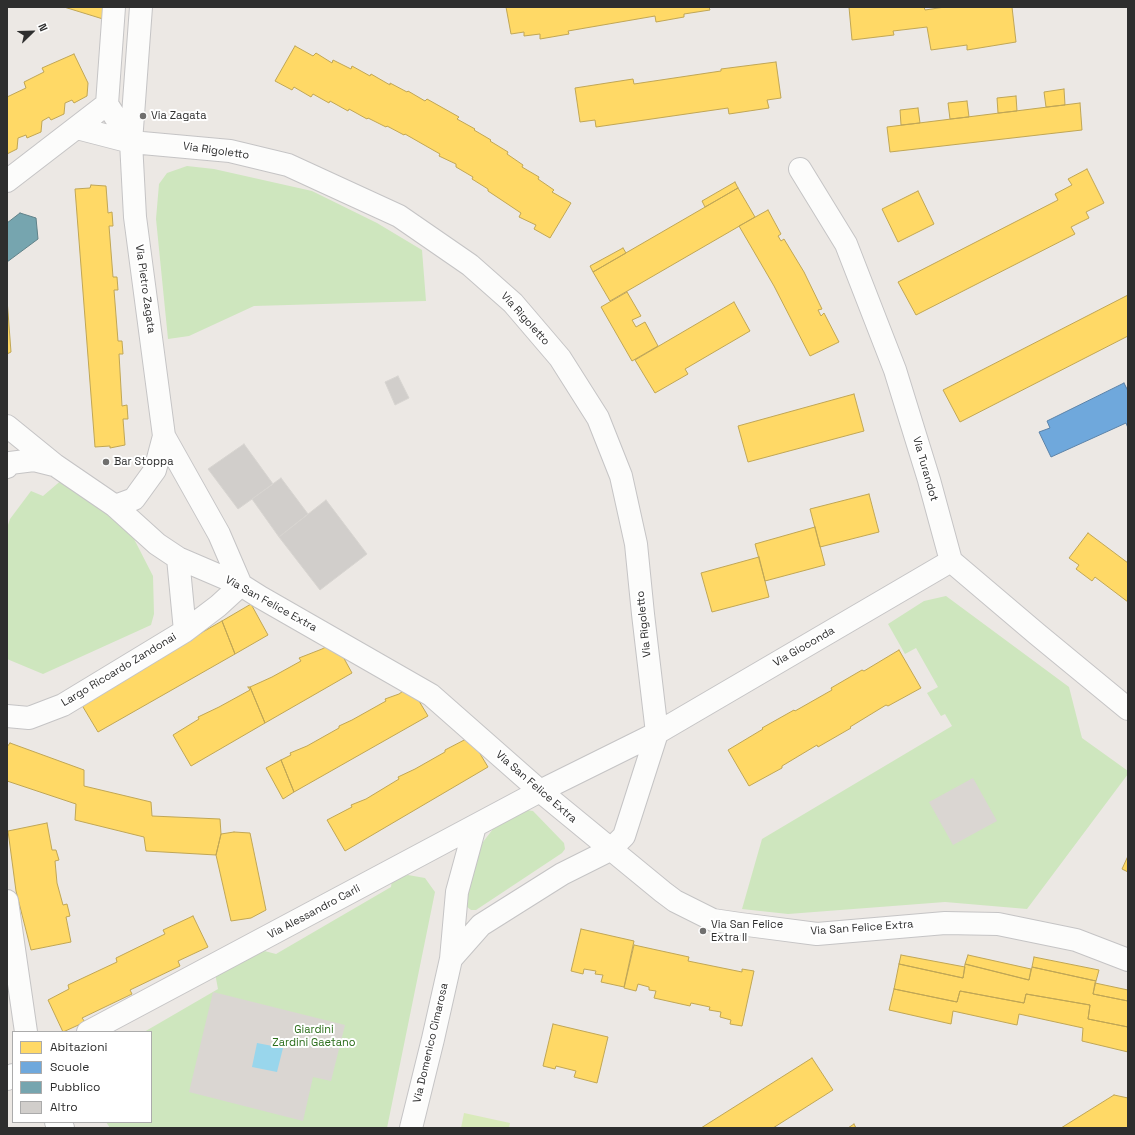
<!DOCTYPE html>
<html>
<head>
<meta charset="utf-8">
<style>
  body { margin:0 }
  #map { position:relative; width:1135px; height:1135px; overflow:hidden; background:#ece8e4; font-family:"Space Grotesk",sans-serif }
  canvas { display:block }
  .frame { position:absolute; inset:0; border:8px solid #2e2e2e; pointer-events:none }
  .legend { position:absolute; left:12px; top:1031px; width:140px; height:92px; box-sizing:border-box; background:#fff; border:1px solid #ababab; margin:0; padding:5px 7px; list-style:none; font-size:12px; color:#2e2e2e }
  .legend li { display:flex; align-items:center; gap:8px; height:20px }
  .legend b { width:20px; border:1px solid #ababab }
  .north { position:absolute; left:12px; top:12px; width:40px; height:40px; -webkit-text-stroke:3px #fff; paint-order:stroke; rotate:67deg; font-size:11px; font-weight:700; line-height:16px; text-align:center; color:#2e2e2e }
  .north::after { content:''; display:block; margin:auto; width:14px; height:18px; background:#2e2e2e; clip-path:polygon(50% 0,100% 100%,50% 72%,0 100%) }
</style>
</head>
<body>
<div id="map">
<canvas width="1135" height="1135"></canvas>
<div class="frame"></div>
<ul class="legend">
<li><b style="height:11px;background:#ffd966"></b>Abitazioni</li>
<li><b style="height:11px;background:#6fa8dc"></b>Scuole</li>
<li><b style="height:11px;background:#76a5af"></b>Pubblico</li>
<li><b style="height:11px;background:#d1cecb"></b>Altro</li>
</ul>
<div class="north">N</div>
</div>
<script>
const ctx = document.querySelector('canvas').getContext('2d');
ctx.lineJoin = 'round';
function fill(path, color) { ctx.fillStyle = color; ctx.fill(path, 'evenodd'); }
const shape = rows => new Path2D(rows.map(r => 'M' + r).join(''));
function strokePath(path, color, width, dash) { ctx.strokeStyle = color; ctx.lineWidth = width; ctx.lineCap = dash ? 'butt' : 'round'; ctx.setLineDash(dash || []); ctx.stroke(path); }
function drawText(font, color, halo, rows, align = 'center') {
  ctx.font = font + ' "Space Grotesk",sans-serif'; ctx.lineWidth = 4; ctx.setLineDash([]); ctx.textBaseline = 'middle'; ctx.strokeStyle = halo; ctx.fillStyle = color; for (const [text, x, y, turn = 0] of rows) {
    ctx.save(); ctx.translate(x, y); ctx.rotate((+turn || 0) * Math.PI / 180); ctx.textAlign = isNaN(turn) ? turn : align; if (halo) ctx.strokeText(text, 0, 0); ctx.fillText(text, 0, 0); ctx.restore();
  }
}
fill(shape([
  [187,166,214,169,312,191,377,223,422,250,426,301,254,306,189,336,168,339,156,219,159,184,167,173],
  [64,478,132,535,153,576,154,614,151,625,43,674,7,659,7,528,10,519,31,491,43,496],
  [946,596,1069,687,1082,738,1128,771,1128,774,1027,909,945,902,788,914,742,909,762,839,952,726,945,714,941,716,927,693,938,687,916,648,905,654,888,624,924,601],
  [527,810,533,811,564,843,565,849,562,853,476,910,471,910,466,906,466,901,476,856,483,842,493,829],
  [408,875,425,878,435,892,387,1128,110,1128,106,1122,151,1122,151,1032,144,1032,218,989,215,973,238,965,240,956,253,948,276,954,391,887,392,879]
]), '#cee6be');
fill(shape([
  [464,1113,510,1123,509,1128,461,1128]
]), '#d9eabb');
fill(shape([
  [973,778,997,821,953,845,929,802],
  [213,992,345,1025,331,1081,313,1077,303,1121,189,1092]
]), '#dad6d2');
fill(shape([
  [257,1043,283,1048,277,1072,252,1067]
]), '#99d6ec');
const homes = shape([
  [64,7,106,7,103,19,64,7],
  [506,7,709,7,710,10,684,14,684,17,656,22,655,16,568,31,569,34,540,39,540,34,524,36,524,32,511,34,506,7],
  [849,7,924,7,925,10,945,7,1012,7,1016,42,967,50,967,45,931,50,927,27,893,31,894,35,852,40,849,7],
  [295,46,313,56,316,53,332,63,333,60,351,69,352,66,370,76,371,74,390,85,390,83,407,92,408,91,425,101,427,99,459,117,457,119,475,129,474,130,491,140,490,141,508,152,507,154,523,165,522,167,539,177,538,179,554,190,552,192,571,203,550,238,534,229,536,225,519,217,521,213,488,191,488,189,472,179,473,177,456,167,456,164,439,156,440,154,405,134,404,135,387,126,386,127,368,118,367,119,349,109,348,111,330,101,329,103,313,94,311,97,294,87,292,90,275,81,295,46],
  [74,54,88,83,87,96,74,103,72,100,65,103,64,114,51,120,49,117,42,121,41,132,27,138,26,135,18,138,17,149,7,154,7,97,26,88,24,82,44,72,42,68,74,54],
  [776,62,781,98,767,100,769,108,729,114,728,108,596,127,595,120,580,122,575,88,633,79,634,84,721,71,721,69,776,62],
  [1064,89,1065,105,1046,107,1044,92,1064,89],
  [1016,96,1017,111,998,113,997,98,1016,96],
  [967,101,969,117,950,119,948,103,967,101],
  [1080,103,1082,130,890,152,887,127,1080,103],
  [918,108,920,123,901,125,900,110,918,108],
  [1087,169,1104,203,1086,212,1089,218,1071,227,1075,234,916,315,898,282,1058,200,1055,194,1072,185,1068,179,1087,169],
  [735,182,738,188,705,207,702,201,735,182],
  [91,185,106,186,108,213,112,212,113,226,109,226,113,277,117,277,118,290,114,290,118,341,122,341,123,354,119,354,122,406,127,405,128,419,123,419,125,445,110,448,110,446,95,447,75,189,90,188,91,185],
  [738,188,755,217,610,301,593,272,738,188],
  [918,191,934,224,898,242,882,209,918,191],
  [768,210,781,234,778,236,781,241,784,239,804,272,822,309,818,310,821,316,824,313,839,342,810,356,774,286,739,226,768,210],
  [623,248,626,253,593,272,590,266,623,248],
  [627,292,641,316,632,320,636,327,645,322,658,346,632,361,601,307,627,292],
  [1128,295,1128,336,960,422,943,390,1128,295],
  [7,299,11,352,7,354,7,299],
  [734,302,750,331,685,369,688,374,655,393,635,360,734,302],
  [854,394,864,431,748,462,738,426,854,394],
  [869,494,879,532,820,547,810,509,869,494],
  [815,527,825,565,765,581,755,544,815,527],
  [1088,533,1128,563,1128,602,1095,577,1092,581,1076,569,1079,565,1069,558,1088,533],
  [759,557,769,597,712,612,701,573,759,557],
  [251,604,268,635,235,654,222,621,251,604],
  [222,621,235,654,98,732,80,702,222,621],
  [335,642,352,673,265,723,250,687,272,677,301,661,299,658,322,649,335,642],
  [899,650,921,688,888,706,886,705,850,727,851,728,818,747,817,745,782,766,782,768,749,786,728,750,763,729,762,728,794,710,795,711,832,690,831,688,862,670,864,671,899,650],
  [410,686,428,716,294,792,281,760,291,755,290,753,307,746,339,728,339,726,352,720,386,701,385,699,399,694,410,686],
  [248,687,250,687,265,723,191,766,173,735,199,719,198,717,219,707,250,690,248,687],
  [470,737,488,767,345,851,327,820,352,807,351,805,366,799,399,779,398,777,415,769,445,752,445,750,470,737],
  [10,743,84,770,84,786,151,802,152,816,220,819,221,834,216,855,146,851,144,837,75,820,76,804,7,781,7,747,10,743],
  [281,760,294,792,283,799,266,768,281,760],
  [47,823,52,850,56,850,59,860,55,861,57,883,63,905,67,904,70,916,66,917,71,942,31,950,16,891,8,831,47,823],
  [234,832,250,833,266,910,251,918,231,921,216,855,221,834,234,832],
  [1128,856,1128,872,1122,869,1128,856],
  [193,916,208,947,178,961,180,966,130,990,132,994,82,1018,85,1022,63,1032,48,1000,69,989,68,985,117,962,116,958,165,934,163,930,193,916],
  [581,929,634,941,624,987,601,982,603,975,595,974,596,971,584,969,583,974,571,971,581,929],
  [634,945,689,957,688,961,742,972,742,969,754,971,742,1026,730,1024,731,1020,720,1017,721,1012,709,1010,710,1007,691,1003,690,1006,654,998,656,991,649,990,649,987,638,984,636,991,624,988,634,945],
  [901,955,965,967,963,978,899,964,901,955],
  [968,955,1031,969,1029,980,965,964,968,955],
  [1034,957,1099,970,1096,981,1032,967,1034,957],
  [899,964,963,978,965,964,1029,980,1032,967,1096,981,1093,994,1128,1001,1128,1027,1088,1019,1090,1005,1026,994,1024,1003,960,991,957,1002,894,989,899,964],
  [1095,983,1128,990,1128,1001,1093,994,1095,983],
  [894,989,957,1002,960,991,1024,1003,1026,994,1090,1005,1088,1019,1128,1027,1128,1052,1082,1041,1083,1028,1019,1014,1017,1025,953,1011,951,1024,889,1010,894,989],
  [553,1024,608,1037,597,1083,574,1077,576,1071,556,1066,555,1069,543,1066,553,1024],
  [812,1058,833,1090,773,1128,701,1128,812,1058],
  [1114,1095,1128,1098,1128,1128,1061,1128,1114,1095],
  [854,1124,856,1128,848,1128,854,1124]
]);
fill(homes, '#ffd966');
strokePath(homes, '#c0a655', 1);
const schools = shape([
  [1124,383,1128,391,1128,428,1126,423,1051,457,1039,432,1050,428,1047,421,1124,383]
]);
fill(schools, '#6fa8dc');
strokePath(schools, '#5c83a8', 1);
const public = shape([
  [20,213,36,218,38,239,7,262,7,223,20,213]
]);
fill(public, '#76a5af');
strokePath(public, '#608188', 1);
const building = shape([
  [398,376,409,398,395,405,385,382,398,376],
  [244,444,273,484,238,509,208,469,244,444],
  [281,478,308,514,279,537,252,499,281,478],
  [326,500,367,554,320,590,279,537,326,500]
]);
fill(building, '#d1cecb');
strokePath(building, '#d7d4d0', 1);
const street = shape([
  [114,7,107,104,131,142],
  [141,7,131,142,135,217,164,436,219,534,241,585],
  [77,128,131,142,230,151,288,165,399,216,470,265,513,303,560,358,598,418,621,476,636,544,643,614,657,733,624,836,610,850,562,874,481,925,451,959],
  [800,169,846,244,895,370,929,480,951,561,1037,634,1128,709],
  [7,181,107,104],
  [7,426,55,465,115,506,157,544,178,558,241,585,260,597,431,695,540,791,663,892,675,901,713,920,740,924,817,934,945,923,998,924,1076,940,1128,960],
  [7,467,10,463,34,460,54,465],
  [115,506,134,499,155,470,164,436],
  [178,558,185,631],
  [7,716,29,718,63,705,185,631,218,606,241,585],
  [7,901,26,1032],
  [88,1032,540,791,657,733,951,561],
  [7,1079,13,1075],
  [56,1122,63,1128],
  [411,1128,433,1039,451,959,457,892,475,826]
]);
strokePath(street, '#c5c4c5', 24);
strokePath(street, '#fcfcfb', 22);
for (const [x, y, r, color] of [
  [143,116,4,"#706f6e"],
  [106,462,4,"#706f6e"],
  [703,931,4,"#706f6e"]
]) { const dot = new Path2D(); dot.arc(x, y, r, 0, 2 * Math.PI); ctx.fillStyle = color; ctx.fill(dot); strokePath(dot, '#fff', 1.5); }
drawText('11px', '#2e2e2e', '#fff', [
  ["Via Zagata",151,116],
  ["Bar Stoppa",114,462],
  ["Via San Felice",711,925],
  ["Extra II",711,938]
], 'left');
drawText('11px', '#2e2e2e', '#fff', [
  ["Via Rigoletto",216,151,8],
  ["Via Pietro Zagata",145,289,82],
  ["Via Rigoletto",525,319,48],
  ["Via Turandot",925,469,74],
  ["Via San Felice Extra",271,604,29],
  ["Via Rigoletto",644,624,-96],
  ["Via Gioconda",804,647,-30],
  ["Largo Riccardo Zandonai",119,670,-31],
  ["Via San Felice Extra",536,787,41],
  ["Via Alessandro Carli",314,912,-28],
  ["Via San Felice Extra",862,928,-4],
  ["Via Domenico Cimarosa",431,1043,-77]
]);
drawText('11px', '#2c6e1b', '#fff', [
  ["Giardini",314,1030],
  ["Zardini Gaetano",314,1043]
]);
</script>
</body>
</html>
